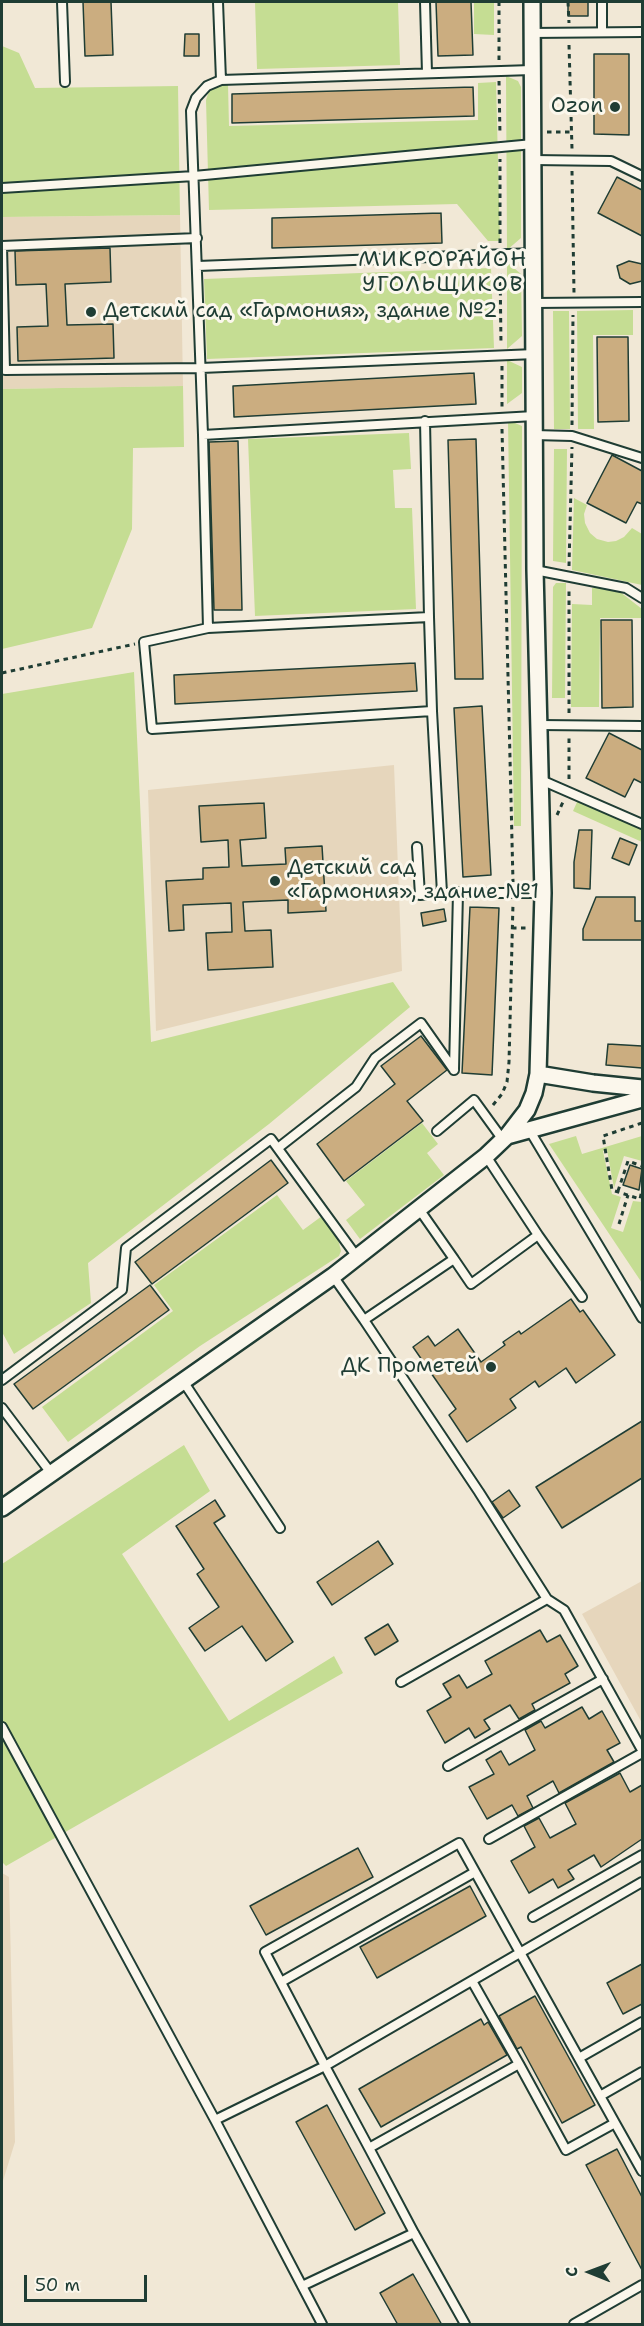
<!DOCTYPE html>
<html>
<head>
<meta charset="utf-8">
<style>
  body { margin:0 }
  #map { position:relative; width:644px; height:2326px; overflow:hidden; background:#f1e8d6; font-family:"Shantell Sans",sans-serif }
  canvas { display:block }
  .frame { position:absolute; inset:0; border:3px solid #1f3d34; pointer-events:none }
  .north { position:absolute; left:560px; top:2242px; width:60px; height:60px; -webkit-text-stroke:4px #fbf7ec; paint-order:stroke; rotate:271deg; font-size:16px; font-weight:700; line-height:24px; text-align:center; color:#1f3d34 }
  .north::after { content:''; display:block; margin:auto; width:21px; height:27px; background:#1f3d34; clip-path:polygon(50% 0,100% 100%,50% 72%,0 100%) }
  .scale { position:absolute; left:24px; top:2275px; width:123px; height:27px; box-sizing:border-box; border:3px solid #1f3d34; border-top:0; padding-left:8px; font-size:18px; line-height:21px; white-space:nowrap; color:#1f3d34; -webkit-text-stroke:4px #fbf7ec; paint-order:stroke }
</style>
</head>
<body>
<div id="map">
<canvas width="644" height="2326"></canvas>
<div class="frame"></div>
<div class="north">С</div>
<div class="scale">50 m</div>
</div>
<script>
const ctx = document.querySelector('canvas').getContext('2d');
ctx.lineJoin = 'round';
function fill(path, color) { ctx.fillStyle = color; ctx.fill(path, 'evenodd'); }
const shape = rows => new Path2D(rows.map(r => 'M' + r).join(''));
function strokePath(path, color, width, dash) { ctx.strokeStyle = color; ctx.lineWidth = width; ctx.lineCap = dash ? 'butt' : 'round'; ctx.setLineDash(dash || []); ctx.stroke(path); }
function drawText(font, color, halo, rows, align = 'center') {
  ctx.font = font + ' "Shantell Sans",sans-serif'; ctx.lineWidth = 6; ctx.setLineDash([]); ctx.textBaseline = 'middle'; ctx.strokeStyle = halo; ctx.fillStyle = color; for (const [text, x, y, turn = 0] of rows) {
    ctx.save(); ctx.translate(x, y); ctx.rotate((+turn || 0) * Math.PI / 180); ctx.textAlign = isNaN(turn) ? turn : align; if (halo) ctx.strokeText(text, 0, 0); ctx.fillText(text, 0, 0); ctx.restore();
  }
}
fill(shape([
  [180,215,183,386,2,389,2,217],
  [394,765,402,971,156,1031,148,790],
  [642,1581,642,1723,582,1614],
  [2,1873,9,1877,15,2142,2,2184]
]), '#e6d6bc');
fill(shape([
  [255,2,398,2,400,65,257,69],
  [474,2,494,2,494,35,474,34],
  [2,46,19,53,35,88,178,86,180,215,2,217],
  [506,76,518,81,521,87,521,238,507,250],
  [496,82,500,241,488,241,457,204,209,210,206,100,209,91,217,85,228,85,229,126,478,120,478,83],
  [507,262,521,274,522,336,507,349],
  [491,268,494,348,207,359,204,279],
  [633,310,633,335,593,335,594,429,578,429,577,311],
  [553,311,569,311,570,429,554,429],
  [507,360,522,367,522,393,507,404],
  [183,386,184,447,133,448,132,529,92,628,2,649,2,389],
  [508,420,522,426,521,826,514,826],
  [409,433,411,469,393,470,395,508,412,508,416,609,255,616,248,439],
  [554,449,567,449,566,563,553,561],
  [574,498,587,505,584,514,585,523,590,533,597,539,608,542,616,541,624,537,632,528,642,534,642,585,572,570],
  [556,583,566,583,565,698,552,698,553,587],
  [592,588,615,588,642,609,642,618,600,618,599,707,571,707,572,604,592,605],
  [134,672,151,1042,393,982,410,1007,269,1124,88,1263,91,1303,14,1354,2,1332,2,694],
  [578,800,642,829,642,842,573,811],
  [422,1123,438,1144,427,1153,444,1175,360,1239,346,1220,365,1205,346,1181],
  [576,1136,582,1154,642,1136,642,1161,624,1156,614,1188,607,1150,603,1151,612,1194,621,1197,611,1228,623,1232,633,1201,642,1202,642,1283,549,1144],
  [277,1195,303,1230,322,1216,338,1239,341,1251,339,1256,200,1346,68,1442,42,1407,173,1311,154,1285],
  [184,1445,210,1491,122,1554,229,1721,334,1656,343,1673,6,1866,2,1862,2,1564]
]), '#c5dd93');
const building = shape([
  [83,2,111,2,113,55,85,56,83,2],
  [436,2,471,2,473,55,438,56,436,2],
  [568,2,588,2,588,16,568,16,568,2],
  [185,34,199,34,199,56,184,56,185,34],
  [594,54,629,54,629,135,594,134,594,54],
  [473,87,474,116,232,123,232,94,473,87],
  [617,177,642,190,642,236,598,213,617,177],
  [441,213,442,243,272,248,272,218,441,213],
  [110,248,111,282,65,284,67,325,113,324,114,358,18,361,17,327,48,326,46,284,16,285,15,251,110,248],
  [629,261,642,264,642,281,630,284,620,278,617,266,629,261],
  [597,337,628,337,629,421,598,422,597,337],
  [474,373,476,404,234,417,233,386,474,373],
  [476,439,483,679,455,679,448,440,476,439],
  [238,441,242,610,214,610,209,442,238,441],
  [612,455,642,471,642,504,637,502,626,523,587,503,612,455],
  [601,620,632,620,633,707,602,708,601,620],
  [415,663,417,691,175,704,174,675,415,663],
  [482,706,491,875,463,877,454,708,482,706],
  [609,733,642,750,642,783,634,779,625,797,586,778,609,733],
  [264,803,266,838,240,840,242,866,286,864,285,848,322,846,326,911,288,913,288,900,243,902,245,931,271,930,273,967,208,970,206,933,232,932,231,903,183,905,184,930,169,931,166,881,203,879,203,868,229,867,228,840,201,842,199,806,264,803],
  [579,830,592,830,590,889,574,888,574,862,579,830],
  [620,838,637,845,629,865,612,858,620,838],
  [596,897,635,897,635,921,642,921,642,940,583,940,583,929,596,897],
  [470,907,499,908,492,1075,462,1073,470,907],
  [444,909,446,921,423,926,421,913,444,909],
  [421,1036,447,1070,407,1101,423,1121,344,1181,317,1144,395,1084,381,1066,421,1036],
  [608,1044,642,1046,642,1068,606,1065,608,1044],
  [271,1160,288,1183,152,1284,135,1262,271,1160],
  [630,1165,642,1169,639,1190,623,1185,630,1165],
  [150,1285,169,1310,33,1409,14,1384,150,1285],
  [571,1299,580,1312,583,1310,615,1355,576,1383,566,1368,539,1387,535,1381,510,1399,516,1408,467,1442,449,1415,456,1409,413,1347,428,1336,435,1346,458,1329,481,1362,505,1345,503,1342,519,1331,521,1334,571,1299],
  [642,1421,642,1478,562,1528,536,1487,642,1421],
  [509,1490,520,1506,503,1518,492,1502,509,1490],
  [215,1500,225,1516,214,1523,293,1642,266,1661,242,1626,205,1651,189,1628,219,1607,197,1574,204,1569,176,1526,215,1500],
  [378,1541,393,1564,332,1605,317,1582,378,1541],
  [388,1624,398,1641,375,1655,365,1638,388,1624],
  [540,1630,547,1642,560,1635,578,1666,565,1674,570,1683,532,1704,535,1710,519,1719,510,1705,484,1720,490,1729,475,1738,469,1728,445,1743,427,1711,451,1697,443,1684,459,1675,467,1688,492,1674,485,1661,540,1630],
  [582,1707,589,1719,602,1711,620,1743,607,1750,614,1762,559,1793,553,1781,527,1796,533,1808,518,1816,512,1805,487,1819,469,1787,494,1774,486,1760,501,1751,509,1765,535,1750,525,1730,541,1721,545,1728,582,1707],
  [620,1773,630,1792,642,1785,642,1839,601,1867,594,1855,568,1870,574,1879,558,1888,553,1879,529,1893,511,1861,535,1847,524,1826,539,1818,550,1838,576,1824,565,1803,620,1773],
  [358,1848,373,1877,266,1935,250,1906,358,1848],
  [470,1886,486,1916,377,1978,360,1947,470,1886],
  [642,1964,642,2004,623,2014,607,1983,642,1964],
  [535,1996,595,2105,562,2123,521,2047,517,2049,499,2016,535,1996],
  [481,2019,484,2025,488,2022,507,2055,381,2127,359,2089,481,2019],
  [327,2105,385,2213,355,2230,296,2122,327,2105],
  [617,2149,642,2197,642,2270,586,2165,617,2149],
  [413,2274,442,2325,398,2325,380,2293,413,2274]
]);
fill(building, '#cbad80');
strokePath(building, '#1f3d34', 1.5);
const lane = shape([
  [62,2,65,82],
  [218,2,221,80],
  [425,2,427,73],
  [602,2,602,32],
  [531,33,642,32],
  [533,160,611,161,642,176],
  [2,188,194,176,533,144],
  [197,238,2,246,5,370,201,368,535,354],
  [198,266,534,253],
  [535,303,642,302],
  [425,421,429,617,208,628,144,642,152,729,432,711,442,893,543,893],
  [203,435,191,111,196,98,207,86,221,80,532,70],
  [534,435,572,436,642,458],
  [535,570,626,588,642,598],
  [429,617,432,711],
  [208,628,203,435,534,416],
  [540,725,642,726],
  [541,780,642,824],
  [417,847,420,895,442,893],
  [454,1070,458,892],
  [437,1131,474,1100,503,1140],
  [530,1131,642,1318],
  [278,1148,356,1087,375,1058,421,1023,454,1070],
  [419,1209,454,1259],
  [538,1235,582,1297],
  [333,1276,364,1320,454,1259,471,1284,538,1235,486,1156],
  [364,1320,479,1492,547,1599,564,1610,642,1750],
  [2,1380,122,1290,126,1248,271,1139,357,1257],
  [183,1381,280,1528],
  [2,1408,51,1473],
  [401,1682,547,1599],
  [2,1727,215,2120,322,2324],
  [448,1766,603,1679],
  [489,1839,642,1753],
  [533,1917,642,1855],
  [472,1981,519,2064],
  [281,1982,475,1872],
  [579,2058,642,2022],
  [600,2096,642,2072],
  [215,2120,325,2066,642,1882],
  [615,2123,642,2171],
  [369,2148,519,2064,566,2150,615,2123,459,1843,265,1952,325,2066,369,2148,414,2233,465,2324],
  [302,2286,414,2233],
  [574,2324,642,2285]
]);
const street = shape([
  [538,1074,593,1083,642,1088],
  [507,1136,642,1099],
  [2,1508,333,1276,486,1156,507,1136,527,1110,534,1093,538,1074,543,893,535,570,532,2]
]);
strokePath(lane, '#1f3d34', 12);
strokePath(street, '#1f3d34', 20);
strokePath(shape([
  [568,2,569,23],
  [569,45,572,149],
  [499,60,499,2],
  [499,81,500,135],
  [547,132,572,132],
  [572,171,574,293],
  [500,243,500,159],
  [500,264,501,345],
  [502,366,502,408],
  [572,425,573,315],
  [502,429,513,882],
  [569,566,572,447],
  [2,673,135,644],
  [569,713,569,587],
  [569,779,569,737],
  [557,815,563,802],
  [512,928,528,928],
  [493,1105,502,1094,507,1082,509,1062,513,903],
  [642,1123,603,1136,612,1190,640,1199,642,1190],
  [618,1191,628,1161,642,1166],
  [619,1224,628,1195]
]), '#1f3d34', 3, [4.5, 4.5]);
strokePath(lane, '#fbf7ec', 8);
strokePath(street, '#fbf7ec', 15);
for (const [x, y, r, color] of [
  [615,107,6,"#1f3d34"],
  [91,312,6,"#1f3d34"],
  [275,881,6,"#1f3d34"],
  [491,1367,6,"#1f3d34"]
]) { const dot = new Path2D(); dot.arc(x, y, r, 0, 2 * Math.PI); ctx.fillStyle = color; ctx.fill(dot); strokePath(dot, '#fbf7ec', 2); }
drawText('21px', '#1f3d34', '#fbf7ec', [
  ["Ozon",603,107],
  ["Детский сад «Гармония», здание №2",103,312,"left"],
  ["Детский сад",287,869,"left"],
  ["«Гармония», здание №1",287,893,"left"],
  ["ДК Прометей",479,1367]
], 'right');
ctx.letterSpacing = '1.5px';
drawText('22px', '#1f3d34', '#fbf7ec', [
  ["МИКРОРАЙОН",443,260],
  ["УГОЛЬЩИКОВ",443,285]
]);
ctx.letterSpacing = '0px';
</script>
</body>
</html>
